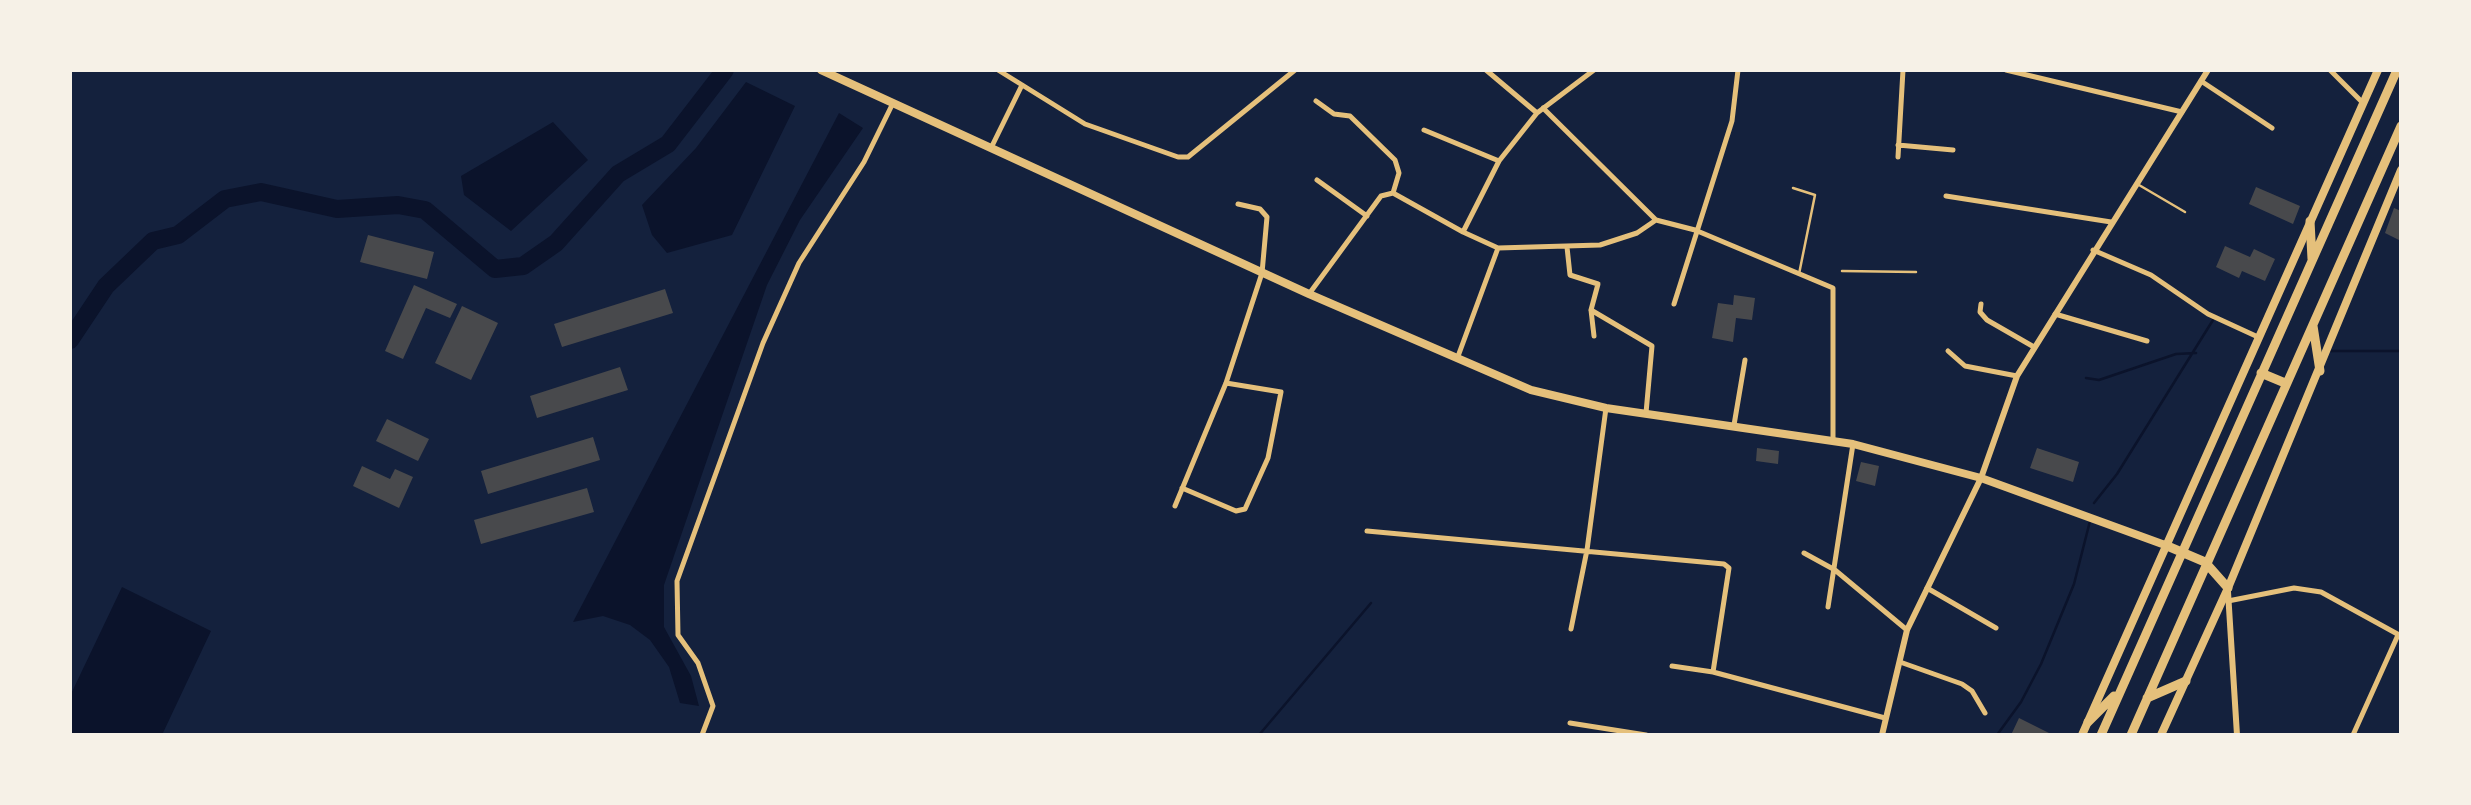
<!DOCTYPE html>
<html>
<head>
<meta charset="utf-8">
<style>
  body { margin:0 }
  #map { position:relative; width:2471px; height:805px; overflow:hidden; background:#14213d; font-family:Georgia,serif }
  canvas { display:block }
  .frame { position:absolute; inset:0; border:72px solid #f6f1e7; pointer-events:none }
</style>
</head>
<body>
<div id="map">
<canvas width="2471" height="805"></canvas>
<div class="frame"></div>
</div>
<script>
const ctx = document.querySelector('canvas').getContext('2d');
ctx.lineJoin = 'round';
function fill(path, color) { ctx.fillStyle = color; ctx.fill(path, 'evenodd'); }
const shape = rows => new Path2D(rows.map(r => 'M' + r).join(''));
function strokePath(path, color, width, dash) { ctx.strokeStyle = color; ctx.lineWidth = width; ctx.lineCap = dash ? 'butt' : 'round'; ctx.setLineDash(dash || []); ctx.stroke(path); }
fill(shape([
  [746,82,795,106,732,235,667,253,652,235,642,205,696,148],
  [839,113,863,128,800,220,767,285,664,585,664,627,691,676,699,706,680,703,669,667,650,640,630,625,603,616,573,622],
  [553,122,588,160,511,231,464,195,461,176],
  [122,587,211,631,162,735,70,735,70,696]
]), '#0b132b');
strokePath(shape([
  [2331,351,2401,351],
  [2086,378,2099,380,2176,354,2196,353],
  [2094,503,2117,474,2213,320],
  [1259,735,1371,603],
  [1997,735,2021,702,2041,664,2074,584,2090,521]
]), '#0b132b', 2.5);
strokePath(shape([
  [70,340,106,286,153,241,178,235,225,199,261,192,337,209,398,205,425,210,495,269,523,266,556,243,618,174,668,144,725,70]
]), '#0b132b', 18);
fill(shape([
  [2256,187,2300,206,2293,224,2249,204],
  [2394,208,2401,211,2401,241,2385,233],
  [368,235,434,252,427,279,360,262],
  [2225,246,2250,257,2254,249,2275,259,2265,281,2242,271,2239,278,2216,267],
  [414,285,457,304,450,318,426,308,403,359,385,351],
  [665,289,673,313,562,347,554,324],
  [1734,295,1755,298,1752,320,1736,318,1733,342,1712,338,1718,303,1733,305],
  [462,306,498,323,471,380,435,363],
  [620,367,628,390,537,418,530,396],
  [387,419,429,439,418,461,376,441],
  [593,437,600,460,488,494,481,471],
  [1757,448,1779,451,1778,464,1756,461],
  [2037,448,2079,462,2073,482,2030,468],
  [1861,462,1879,466,1875,486,1856,481],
  [362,466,390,479,395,469,413,477,399,508,353,486],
  [587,488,594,512,481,544,474,520],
  [2019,718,2053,735,2011,735]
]), '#48494c');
strokePath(shape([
  [2139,185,2185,212],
  [1793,188,1815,195,1799,274],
  [1842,271,1916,272]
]), '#e5c07b', 2.5);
strokePath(shape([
  [998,70,1085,124,1178,157,1188,157,1295,70],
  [1486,70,1537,113],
  [2006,70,2182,112],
  [2330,70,2363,103],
  [2201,81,2272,128],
  [1316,101,1334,114,1350,116,1395,160,1399,173,1393,193],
  [1543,108,1656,220,1695,230,1833,288,1833,439],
  [1424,130,1499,161],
  [1898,145,1953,150],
  [991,148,1022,85],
  [1898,157,1903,70],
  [1317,180,1367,216],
  [1946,196,2111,222],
  [1463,232,1498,248],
  [1567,247,1570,275,1598,284,1591,310,1594,336],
  [2093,250,2151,275,2208,314,2258,337],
  [1309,294,1381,196,1393,193,1463,232,1499,161,1537,113,1594,70],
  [1674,304,1732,121,1738,70],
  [1981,304,1980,312,1987,320,2034,347],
  [1591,310,1652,346,1646,413],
  [2055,314,2147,341],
  [1948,351,1965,366,2017,376],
  [1457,359,1498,248,1600,245,1637,233,1656,220],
  [1734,425,1745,360],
  [1182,488,1236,511,1245,509,1268,458,1281,392,1226,383],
  [1175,506,1226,383,1262,273,1267,217,1260,209,1238,204],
  [1367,531,1724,564,1729,568,1713,672,1885,718],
  [1804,553,1835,570,1907,630],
  [1927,588,1996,628],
  [2228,601,2294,588,2321,592,2401,636],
  [1828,607,1853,444],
  [1571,629,1587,550,1606,408],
  [1900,662,1962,684,1972,691,1985,713],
  [1672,666,1713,672],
  [1570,723,1646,735],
  [702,735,713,706,698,663,678,635,677,581,763,343,799,263,864,162,893,103],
  [2353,735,2398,635]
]), '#e5c07b', 5);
strokePath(shape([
  [2228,592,2237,735],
  [1882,735,1907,630,1981,478,2017,376,2208,70]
]), '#e5c07b', 6);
strokePath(shape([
  [821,70,1309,294,1531,390,1606,408,1853,444,1981,478,2165,545],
  [2082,735,2378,70],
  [2161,735,2228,588,2401,170]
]), '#e5c07b', 8);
strokePath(shape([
  [2310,221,2312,259],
  [2313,326,2320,371],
  [2261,373,2285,383],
  [2165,545,2205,562,2228,588],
  [2147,698,2186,681],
  [2088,722,2114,696],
  [2101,735,2397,70],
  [2131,735,2401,126]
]), '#e5c07b', 9);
</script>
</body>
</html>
